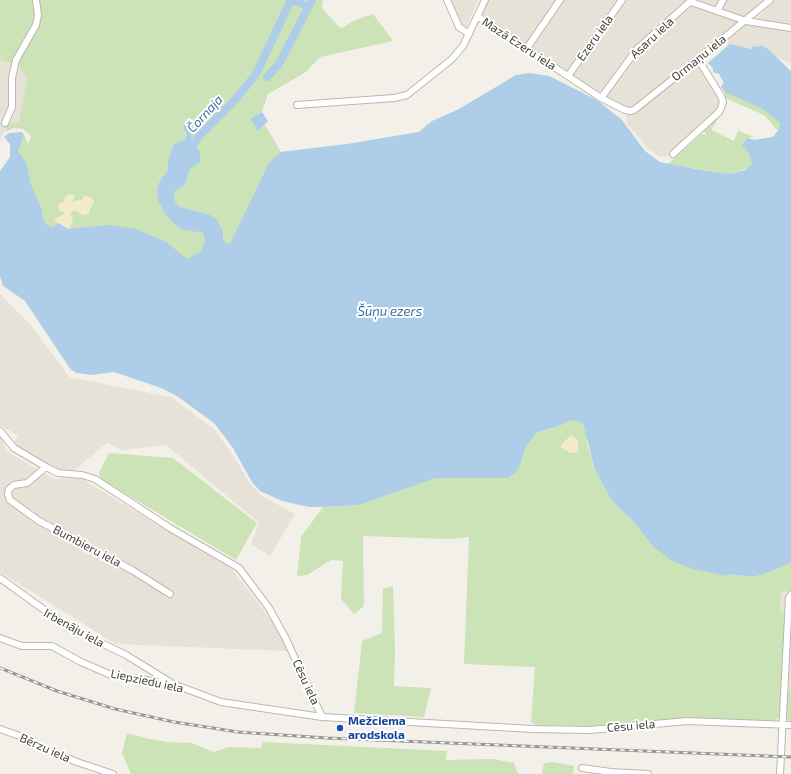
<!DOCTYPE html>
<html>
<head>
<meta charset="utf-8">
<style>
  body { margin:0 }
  canvas { display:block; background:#f3f0e9 }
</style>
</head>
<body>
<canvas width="791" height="774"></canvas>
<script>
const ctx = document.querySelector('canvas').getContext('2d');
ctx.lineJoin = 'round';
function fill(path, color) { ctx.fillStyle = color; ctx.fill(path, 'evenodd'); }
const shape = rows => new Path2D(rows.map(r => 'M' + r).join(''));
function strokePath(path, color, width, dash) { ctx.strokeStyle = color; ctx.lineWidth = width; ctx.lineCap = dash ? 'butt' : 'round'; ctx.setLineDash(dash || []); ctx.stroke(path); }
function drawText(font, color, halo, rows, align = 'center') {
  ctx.font = font + ' "Exo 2",sans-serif'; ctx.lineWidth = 4; ctx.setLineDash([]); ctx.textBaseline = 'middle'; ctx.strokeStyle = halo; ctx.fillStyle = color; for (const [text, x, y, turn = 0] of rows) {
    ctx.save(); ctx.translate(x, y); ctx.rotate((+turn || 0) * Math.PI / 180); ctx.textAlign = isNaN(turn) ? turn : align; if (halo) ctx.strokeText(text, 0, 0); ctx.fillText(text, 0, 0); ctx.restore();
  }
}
fill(shape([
  [451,0,478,0,466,27,461,25],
  [488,0,617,0,567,71,481,15],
  [625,0,689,0,637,47,600,93,573,75],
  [693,0,768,0,695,59,705,72,721,102,716,113,669,156,660,157,648,148,627,124,626,109,605,97,637,53],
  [775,0,791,0,791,26,760,22,758,17],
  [746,23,791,31,791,64,754,47,746,49,726,44,725,40],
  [0,60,18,65,27,79,19,122,7,123,0,142],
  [0,294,29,323,69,377,171,397,214,429,235,458,250,484,262,496,295,514,270,556,251,544,259,523,166,445,122,450,107,443,72,472,60,471,16,445,15,442,18,436,0,425],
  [0,436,8,452,54,479,80,478,232,569,272,621,288,651,116,644,0,572],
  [789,589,791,590,791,692,781,692,786,616,780,611,781,592]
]), '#e6e2d8');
fill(shape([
  [0,0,323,0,322,8,339,27,342,28,355,20,373,14,393,41,320,57,306,72,268,94,262,112,250,119,258,131,265,125,281,152,348,144,419,132,428,124,430,139,248,244,188,266,77,229,68,229,73,222,70,213,74,210,84,215,87,214,94,201,90,198,72,202,70,195,68,196,60,209,66,213,56,219,55,222,59,223,53,227,48,226,43,219,42,210,30,182,27,163,18,151,24,135,28,144,31,136,23,129,13,128,5,132,7,123,19,122,27,79,18,65,0,60],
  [191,129,191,137,200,152,190,169,185,185,174,192,175,202,180,207,209,214,183,230,166,215,157,190,159,182,168,170,168,160,174,144,185,140,185,130],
  [730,44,791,137,751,167,729,174,668,164,702,134,707,135,703,130,724,109,711,130,734,141,738,131,754,137,748,138,754,140,773,137,778,131,764,115,723,97,725,92,721,87,724,83,719,74,713,72,713,68,708,63],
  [571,415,589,430,587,442,595,470,612,501,634,522,727,576,729,574,752,577,791,551,791,590,781,593,780,610,786,616,780,716,775,721,687,718,593,726,536,725,531,722,535,667,464,664,469,537,451,539,363,536,364,606,354,614,341,599,343,561,331,560,307,575,297,576,301,537,323,507,359,505,436,478,508,478,515,457,536,433,553,428],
  [109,453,173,458,257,523,236,560,101,479,99,473],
  [393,586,395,648,394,686,431,688,424,717,354,713,362,641,382,633,383,589],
  [788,692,791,692,791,721,786,719],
  [127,733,145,738,167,742,192,743,214,752,228,747,261,748,263,742,447,751,446,760,493,759,514,763,518,774,131,774,122,753],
  [552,762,574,766,573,774,542,774,544,763]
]), '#cce2b7');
fill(shape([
  [71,194,75,195,72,202,82,200,85,195,92,198,94,201,88,215,74,210,70,213,73,222,68,229,62,223,55,222,55,219,65,213,59,210,58,207,59,203,64,202,64,199,66,196],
  [571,435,578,440,578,451,575,453,571,453,561,448,561,445]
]), '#f2ecc9');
fill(shape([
  [730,44,751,49,752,46,759,47,760,45,768,49,791,71,791,562,772,571,752,577,729,574,727,576,690,568,671,560,653,546,634,522,612,501,595,470,584,426,578,421,570,420,564,424,536,433,526,446,518,470,508,478,436,478,359,505,323,507,309,507,282,501,260,491,252,482,233,448,214,423,177,396,161,388,114,372,91,375,77,373,71,370,25,301,3,286,0,276,0,171,10,157,10,144,4,137,9,133,22,132,24,135,18,151,27,163,30,182,42,210,43,219,48,226,53,227,59,223,68,229,110,225,136,229,166,242,187,259,200,252,205,242,204,234,200,232,183,230,175,225,166,215,158,200,157,190,159,182,168,170,168,160,174,144,185,140,186,133,183,126,187,122,191,127,191,137,200,152,200,162,190,169,185,185,174,192,175,202,180,207,208,214,217,220,223,231,223,239,226,244,230,244,269,163,281,152,348,144,419,132,432,121,459,109,516,75,529,73,549,76,597,100,622,120,645,151,660,162,701,170,729,174,745,170,752,165,749,153,742,145,747,138,754,140,773,137,780,128,780,123,763,109,725,92,721,87,724,83,719,74,713,72,713,68,708,63],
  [262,112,268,121,258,131,250,119]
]), '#adcde8');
strokePath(shape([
  [293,0,308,7],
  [267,77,279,64,312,0],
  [189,152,199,136,236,99,256,74,291,0]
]), '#adcde8', 8);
const minor = shape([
  [447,0,459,27,469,34],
  [691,2,746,21,791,28],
  [717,11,723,0],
  [477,16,601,98,625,110,630,111,634,110,698,59,770,0],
  [527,48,560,0],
  [568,76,622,0],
  [601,98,637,49,692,0],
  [297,105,394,98,407,95,452,59,463,46,485,0],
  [5,123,12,107,12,78,16,60,36,25,38,15,36,0],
  [673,154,719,112,721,108,723,102,721,96,698,59],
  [0,431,14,448,46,467,58,473,82,475,95,479,170,528,239,568,269,608,286,639,322,717],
  [46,467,27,483,14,485,9,489,8,494,10,500,39,521,132,570,170,594],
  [0,578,68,627,126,655,170,682],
  [0,638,22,646,52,646,81,662,111,675,173,684,221,702,322,717,533,729,590,730,687,721,791,725],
  [0,729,20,736,38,746,77,762,113,774],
  [582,768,611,772,648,774],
  [780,774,789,598,791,595]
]);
strokePath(minor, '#bdb8ad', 8);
strokePath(minor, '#fff', 6);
const rail = shape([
  [0,668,57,691,115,709,174,722,238,732,327,738,791,757]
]);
strokePath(rail, '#979797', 3);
strokePath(rail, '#fff', 1.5, [4.5]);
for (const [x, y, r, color] of [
  [340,728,4,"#1a4fb4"]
]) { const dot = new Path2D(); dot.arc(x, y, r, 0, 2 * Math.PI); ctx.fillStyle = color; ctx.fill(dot); strokePath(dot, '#fff', 1.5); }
drawText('12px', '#464138', '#fff', [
  ["Ezeru iela",595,38,-55],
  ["Asaru iela",652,38,-43],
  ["Mazā Ezeru iela",519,44,33],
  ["Ormaņu iela",699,58,-39],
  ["Bumbieru iela",87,546,28],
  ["Irbenāju iela",74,628,29],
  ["Liepziedu iela",147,681,12],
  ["Cēsu iela",306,682,65],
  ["Cēsu iela",631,726,-5],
  ["Bērzu iela",45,748,24]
]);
drawText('bold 12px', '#164399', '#fff', [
  ["Mežciema",348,721],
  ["arodskola",348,735]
], 'left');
drawText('italic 13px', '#3d74a6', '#fff', [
  ["Čornaja",205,114,-47],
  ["Šūņu ezers",390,312]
]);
</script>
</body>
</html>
